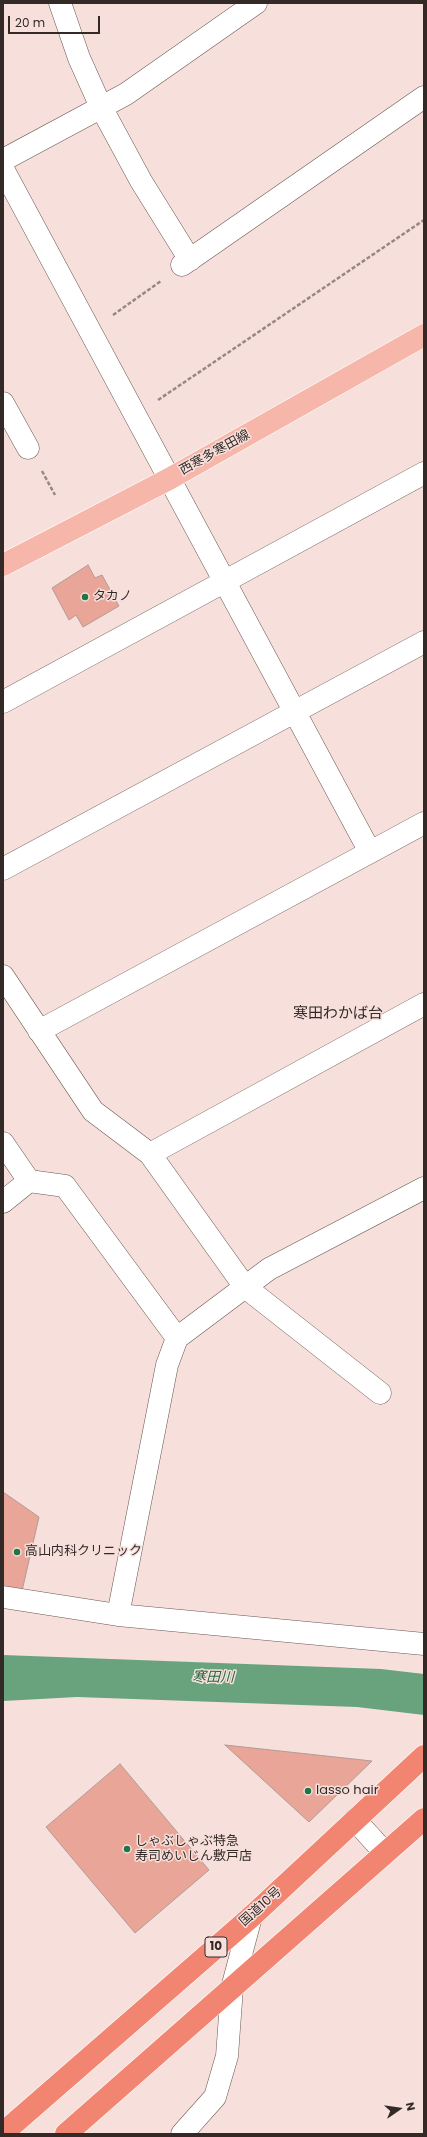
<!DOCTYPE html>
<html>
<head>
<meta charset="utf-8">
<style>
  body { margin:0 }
  #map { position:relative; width:427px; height:2137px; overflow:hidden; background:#f7e0db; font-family:Poppins,sans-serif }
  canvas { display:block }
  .frame { position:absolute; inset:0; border:4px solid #332a28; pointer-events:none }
  .north { position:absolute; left:379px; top:2089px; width:40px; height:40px; -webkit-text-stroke:3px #f7e0db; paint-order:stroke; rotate:77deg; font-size:11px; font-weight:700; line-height:16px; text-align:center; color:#332a28 }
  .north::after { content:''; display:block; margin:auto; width:14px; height:18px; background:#332a28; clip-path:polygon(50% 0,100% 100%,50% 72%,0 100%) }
  .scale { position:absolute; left:8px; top:16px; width:92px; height:18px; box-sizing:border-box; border:2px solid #332a28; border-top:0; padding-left:5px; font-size:12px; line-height:14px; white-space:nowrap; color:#332a28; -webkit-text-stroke:3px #f7e0db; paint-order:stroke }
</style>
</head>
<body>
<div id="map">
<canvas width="427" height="2137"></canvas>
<div class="frame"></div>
<div class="north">N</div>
<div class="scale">20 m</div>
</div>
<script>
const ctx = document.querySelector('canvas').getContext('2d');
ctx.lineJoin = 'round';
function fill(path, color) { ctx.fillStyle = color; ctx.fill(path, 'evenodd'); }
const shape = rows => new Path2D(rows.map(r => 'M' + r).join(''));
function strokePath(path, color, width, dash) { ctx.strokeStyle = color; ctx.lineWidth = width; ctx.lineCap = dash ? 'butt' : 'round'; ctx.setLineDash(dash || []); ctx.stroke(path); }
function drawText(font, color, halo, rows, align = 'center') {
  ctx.font = font + ' Poppins,"Noto Sans JP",sans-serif'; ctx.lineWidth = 3; ctx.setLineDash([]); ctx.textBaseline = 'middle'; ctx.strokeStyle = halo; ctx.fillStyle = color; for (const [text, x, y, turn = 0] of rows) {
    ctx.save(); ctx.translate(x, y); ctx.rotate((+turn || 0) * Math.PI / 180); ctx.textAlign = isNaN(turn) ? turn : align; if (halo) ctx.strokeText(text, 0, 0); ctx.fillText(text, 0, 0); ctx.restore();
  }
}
fill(shape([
  [3,1655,381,1669,424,1674,424,1715,357,1707,77,1697,3,1701]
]), '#69a37d');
const building = shape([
  [88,565,95,578,102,575,119,606,83,627,76,615,69,620,52,588,88,565],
  [3,1492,39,1517,22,1591,3,1588,3,1492],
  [225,1745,372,1761,309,1822,225,1745],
  [120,1764,209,1870,135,1933,46,1827,120,1764]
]);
fill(building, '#e9a598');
strokePath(building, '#b19b96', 1);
const minor = shape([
  [60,3,79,58,101,107,141,181,190,260],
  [3,160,126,94,256,3],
  [3,169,370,852],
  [182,265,424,97],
  [3,403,28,448],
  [3,702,424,473],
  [3,869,424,642],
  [3,976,93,1111,150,1154,245,1287,380,1393],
  [39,1031,424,823],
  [3,1143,29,1181,65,1186,177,1338,167,1365,118,1615],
  [150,1154,424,1004],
  [3,1202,29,1181],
  [177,1338,269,1269,424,1188],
  [3,1597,118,1615,424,1644],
  [355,1820,385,1853],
  [182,2134,215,2097,227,2056,232,1988,251,1917]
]);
const major = shape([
  [3,565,169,479,424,335]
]);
const highway = shape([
  [3,2133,251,1917,424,1756],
  [66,2134,424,1819]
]);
strokePath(minor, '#6a5753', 23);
strokePath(major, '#fff', 23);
strokePath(highway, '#fff', 23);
strokePath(shape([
  [113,315,161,281],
  [158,400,424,220],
  [42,471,55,495]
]), '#988884', 2.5, [4, 2]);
strokePath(minor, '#fff', 22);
strokePath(major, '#f7b6aa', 22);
strokePath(highway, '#f18571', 22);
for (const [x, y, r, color] of [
  [85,597,4,"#207446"],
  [17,1552,4,"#207446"],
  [308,1791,4,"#207446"],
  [127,1849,4,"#207446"]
]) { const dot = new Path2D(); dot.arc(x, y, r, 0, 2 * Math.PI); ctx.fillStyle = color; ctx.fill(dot); strokePath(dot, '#f7e0db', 1.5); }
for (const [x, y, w] of [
  [216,1947,22]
]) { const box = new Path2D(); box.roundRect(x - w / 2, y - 10, w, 20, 3); ctx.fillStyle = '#f7e0db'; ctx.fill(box); strokePath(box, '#332a28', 1); }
drawText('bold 12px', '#332a28', null, [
  ["10",216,1947]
]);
drawText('13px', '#332a28', '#f7e0db', [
  ["西寒多寒田線",215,453,-29],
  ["国道10号",261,1907,-42]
]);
drawText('13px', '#332a28', '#f7e0db', [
  ["タカノ",93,597],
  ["高山内科クリニック",25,1552],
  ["lasso hair",316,1791],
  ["しゃぶしゃぶ特急",135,1842],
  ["寿司めいじん敷戸店",135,1857]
], 'left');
drawText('italic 14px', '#23643f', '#f7e0db', [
  ["寒田川",213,1678,1]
]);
drawText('15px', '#332a28', '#f7e0db', [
  ["寒田わかば台",338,1014]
]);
</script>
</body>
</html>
